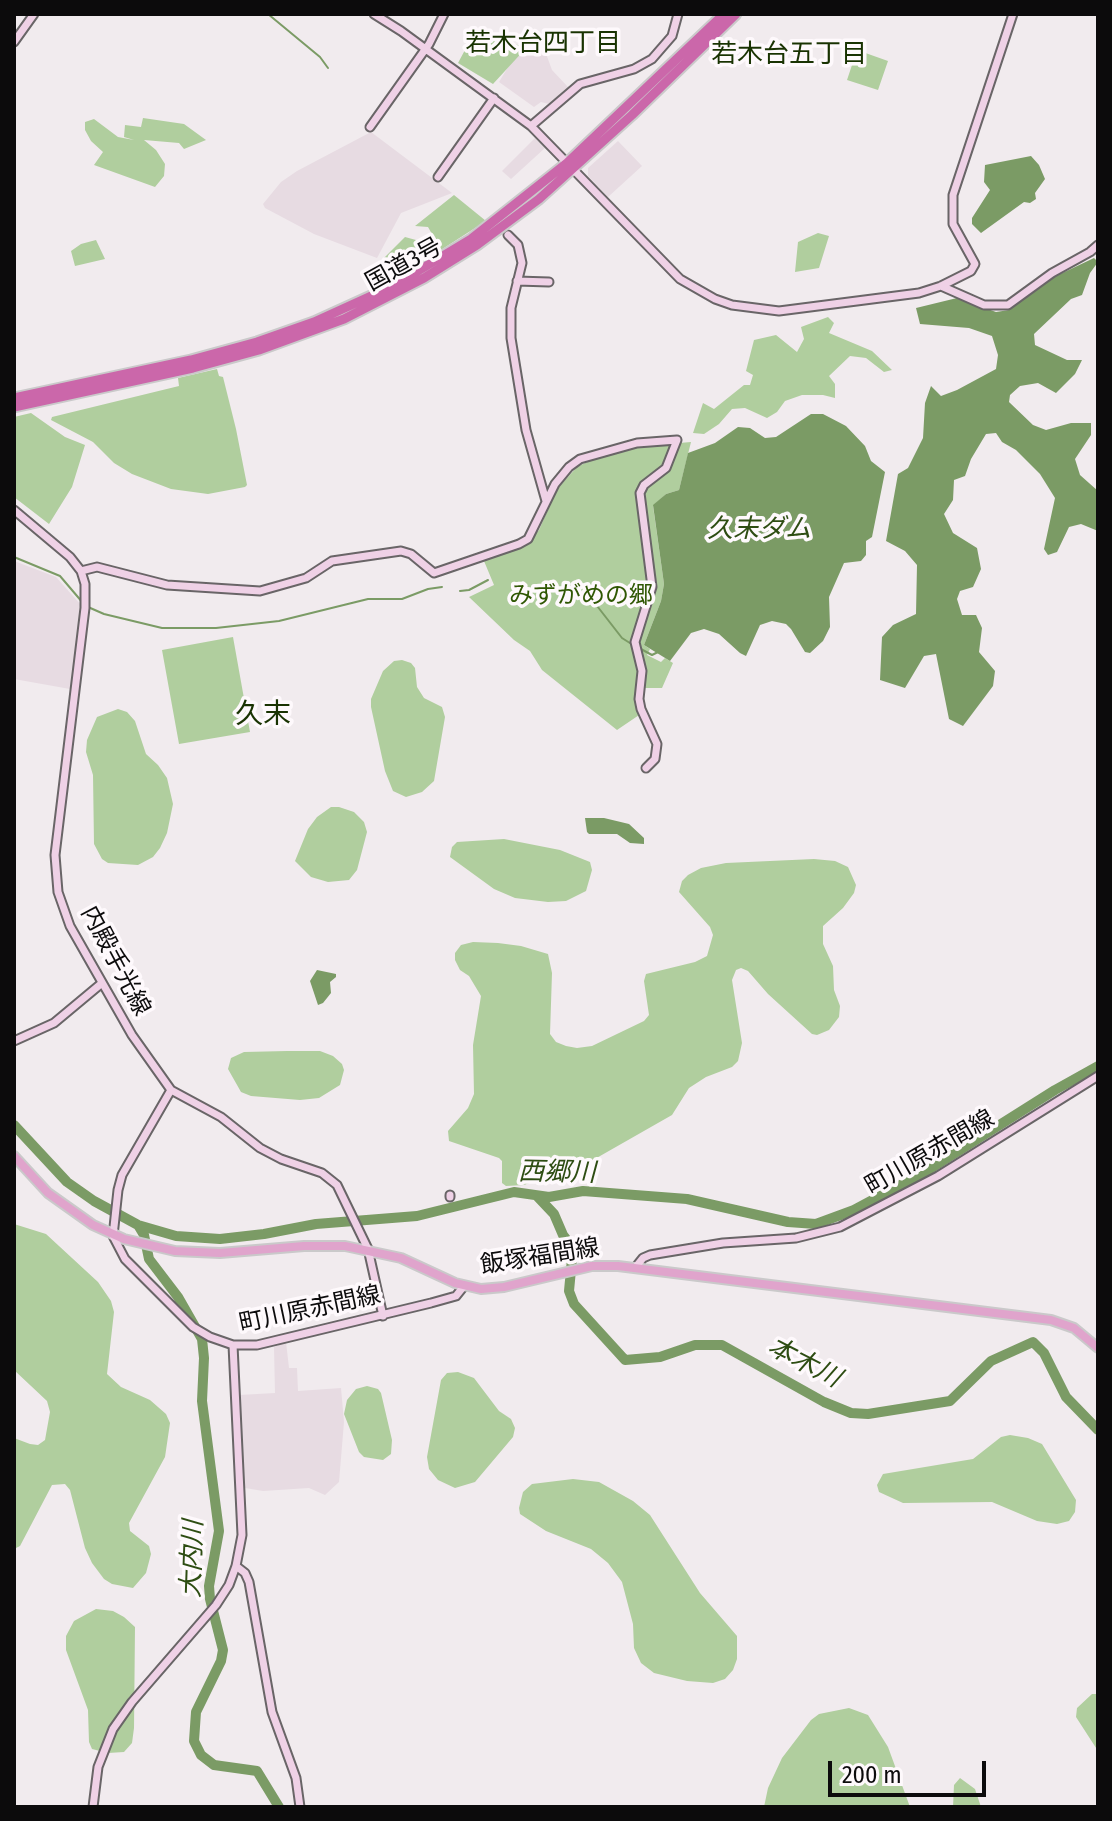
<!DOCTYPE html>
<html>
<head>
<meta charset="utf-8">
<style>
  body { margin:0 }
  #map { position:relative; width:1112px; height:1821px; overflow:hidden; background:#f1ebee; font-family:"Fira Sans Condensed",sans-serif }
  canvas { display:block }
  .frame { position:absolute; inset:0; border:16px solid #0c0b0c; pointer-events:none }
  .scale { position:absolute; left:828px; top:1761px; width:158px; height:36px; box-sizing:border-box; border:4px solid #0c0b0c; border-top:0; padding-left:10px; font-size:24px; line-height:28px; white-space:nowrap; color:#0c0b0c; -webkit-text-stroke:6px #fef9fc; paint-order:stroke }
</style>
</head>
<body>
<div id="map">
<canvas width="1112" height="1821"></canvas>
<div class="frame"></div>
<div class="scale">200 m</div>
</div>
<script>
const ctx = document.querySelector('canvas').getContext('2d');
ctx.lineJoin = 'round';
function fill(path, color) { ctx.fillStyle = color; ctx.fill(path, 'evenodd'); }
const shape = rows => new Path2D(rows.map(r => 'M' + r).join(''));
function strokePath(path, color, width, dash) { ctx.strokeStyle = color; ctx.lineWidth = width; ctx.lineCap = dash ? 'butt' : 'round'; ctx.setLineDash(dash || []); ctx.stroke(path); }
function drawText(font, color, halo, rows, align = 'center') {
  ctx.font = font + ' "Fira Sans Condensed","Noto Sans JP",sans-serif'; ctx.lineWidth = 7; ctx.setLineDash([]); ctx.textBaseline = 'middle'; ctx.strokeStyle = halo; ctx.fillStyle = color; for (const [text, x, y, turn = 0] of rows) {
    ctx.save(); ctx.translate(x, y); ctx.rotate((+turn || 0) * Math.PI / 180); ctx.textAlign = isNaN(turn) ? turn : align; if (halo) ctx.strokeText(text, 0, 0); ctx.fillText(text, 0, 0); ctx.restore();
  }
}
fill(shape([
  [527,49,545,51,552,70,568,87,549,104,541,102,534,107,499,82,516,54],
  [371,132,452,193,401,213,377,258,314,234,265,208,263,204,281,182,297,171],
  [535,138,545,148,511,179,502,171],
  [618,141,642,166,608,197,588,176,588,168],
  [14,561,56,577,81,605,70,689,14,679],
  [286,1342,289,1368,297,1368,298,1391,341,1388,344,1422,339,1482,325,1495,309,1488,263,1491,245,1488,239,1395,275,1393,274,1347]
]), '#e7dbe2');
fill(shape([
  [473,35,527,47,493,84,458,63],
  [857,50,888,61,878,90,847,80],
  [143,118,184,124,206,140,184,149,179,143,144,140,156,150,165,164,164,176,155,187,94,165,103,152,91,141,85,130,85,122,94,119,118,137,134,140,124,137,125,125,141,127],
  [454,195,486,221,419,264,383,259,405,237,427,243,432,234,428,227,415,226],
  [818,233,829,236,819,268,795,272,798,242],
  [96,240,105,259,75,266,71,251,81,244],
  [828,317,834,323,829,333,872,351,892,370,884,372,866,358,850,356,829,376,835,384,835,398,823,395,802,395,785,401,777,412,767,418,745,408,732,409,719,424,704,434,693,433,703,403,714,409,744,385,750,385,753,375,746,371,754,340,776,335,797,352,804,339,801,327],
  [217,369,219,376,223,377,236,429,247,485,245,487,208,494,171,489,132,474,114,463,93,442,51,420,52,417,179,386,178,378],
  [31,413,65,437,85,445,72,487,49,524,14,497,14,417],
  [691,442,679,490,666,494,653,506,664,584,661,601,644,645,650,649,647,655,661,662,665,658,673,663,662,688,643,688,645,711,617,730,542,670,530,651,514,640,469,597,494,585,484,561,526,545,539,530,557,489,577,467,599,456,644,446],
  [233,637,250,732,179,744,162,650],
  [402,660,411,663,415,668,417,687,424,698,442,707,445,717,434,781,422,792,406,797,393,791,385,771,371,707,371,699,383,671,394,661],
  [118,709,127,712,135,721,146,754,158,765,167,778,173,804,167,833,160,848,153,857,138,865,108,863,102,859,94,844,93,775,86,752,87,740,97,717],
  [331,807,339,807,354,812,364,822,367,832,357,870,349,880,328,882,311,877,295,861,308,829,317,817],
  [504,839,560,850,590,862,592,870,586,891,566,901,548,902,515,898,494,889,450,857,452,847,457,842],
  [814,859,835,861,848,867,856,885,854,893,843,908,823,926,823,944,833,966,834,990,840,1006,839,1017,829,1030,817,1035,812,1034,768,994,748,971,741,968,736,970,732,980,742,1043,738,1061,732,1067,706,1077,689,1088,672,1115,579,1168,559,1172,524,1185,506,1186,502,1183,502,1161,499,1158,449,1141,448,1131,468,1108,474,1094,473,1045,481,996,469,976,460,970,455,960,455,953,461,945,473,942,498,943,521,946,548,954,552,973,550,1034,556,1042,566,1046,577,1048,592,1046,644,1021,649,1015,644,981,646,974,695,962,707,956,713,935,710,927,679,892,682,881,688,875,701,868,726,863],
  [287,1051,320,1051,333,1056,342,1064,344,1070,340,1085,319,1098,300,1100,251,1096,241,1092,228,1069,231,1058,244,1052],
  [14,1224,46,1234,98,1282,111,1301,114,1312,107,1374,121,1387,150,1400,166,1414,170,1423,165,1457,129,1523,130,1531,149,1546,151,1554,146,1573,133,1588,112,1584,104,1579,92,1563,85,1548,70,1490,65,1484,52,1485,20,1546,14,1549,14,1438,30,1444,38,1445,45,1440,50,1412,47,1401,14,1370],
  [458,1372,474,1378,499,1411,511,1419,515,1428,513,1437,475,1482,455,1488,438,1480,429,1469,427,1457,441,1380,447,1373],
  [367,1386,378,1389,381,1393,392,1440,391,1454,383,1460,364,1457,359,1452,344,1414,347,1400,356,1389],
  [1010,1435,1028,1438,1042,1444,1076,1500,1075,1512,1069,1521,1057,1524,1037,1521,992,1502,903,1503,879,1492,877,1485,883,1474,973,1459,1001,1437],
  [573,1479,599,1482,633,1501,650,1515,700,1593,737,1636,737,1659,733,1670,725,1679,713,1683,687,1681,654,1673,641,1663,634,1648,633,1624,622,1582,608,1563,591,1549,546,1531,520,1514,519,1508,523,1492,532,1484],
  [96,1609,113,1611,124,1617,135,1627,134,1728,132,1743,124,1752,108,1753,92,1749,89,1742,88,1710,66,1650,66,1636,74,1621],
  [1092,1694,1098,1694,1098,1751,1076,1717,1077,1708],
  [849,1708,868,1715,888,1747,910,1807,764,1807,768,1788,782,1758,811,1720,819,1714],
  [960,1778,975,1789,981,1807,953,1807,954,1785]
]), '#b0ce9e');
fill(shape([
  [1031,156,1039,165,1045,179,1035,193,1036,199,1030,203,1024,202,981,233,972,224,972,218,990,190,984,182,985,165],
  [1094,258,1098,262,1090,273,1082,295,1071,299,1034,334,1035,345,1067,360,1082,360,1075,374,1056,393,1038,383,1020,386,1010,395,1009,402,1033,425,1046,430,1071,423,1091,423,1091,435,1075,459,1080,475,1098,491,1098,531,1081,524,1069,527,1057,552,1048,555,1044,549,1055,498,1040,474,1016,450,1002,442,996,433,986,434,971,459,965,476,954,480,953,500,944,514,953,533,977,548,981,569,973,587,960,591,957,599,962,615,976,615,982,628,979,652,995,671,993,686,963,726,949,719,936,654,924,656,905,688,880,680,882,637,893,625,916,614,917,565,905,551,886,541,898,474,908,468,923,438,925,403,931,386,941,396,957,390,996,369,998,355,992,336,969,328,920,324,916,308,957,298,996,312,1009,310,1052,278],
  [811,414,823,414,846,426,865,446,871,461,885,472,872,537,866,541,866,555,861,561,844,563,829,597,830,627,823,641,810,653,805,652,791,629,786,624,772,621,760,625,746,656,740,653,719,634,704,629,691,633,670,661,644,645,661,601,664,584,653,505,666,494,679,490,688,453,715,443,738,427,750,428,765,438,776,437],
  [585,818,604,818,629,824,644,838,644,844,630,843,617,834,589,834,587,832],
  [317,970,336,974,336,977,330,982,331,993,323,1003,318,1005,310,981]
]), '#7b9b65');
strokePath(shape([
  [268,14,320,57,328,68],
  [14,557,60,576,83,603],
  [460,591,469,590,488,580],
  [594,602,622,638,633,645],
  [88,607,104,614,162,628,216,628,279,621,368,599,402,599,428,589,442,587],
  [639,648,652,655,658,652]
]), '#7b9b65', 2);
strokePath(shape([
  [14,1125,67,1182,94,1201,138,1225,176,1236,220,1239,264,1234,316,1224,417,1216,514,1192,549,1197,583,1191,687,1199,788,1222,816,1224,854,1210,925,1172,1055,1090,1098,1066],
  [537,1196,554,1214,563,1235,570,1244,572,1259,569,1291,574,1304,625,1360,660,1357,695,1345,722,1345,824,1402,851,1413,868,1414,950,1401,991,1361,1033,1342,1044,1353,1066,1397,1098,1430],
  [138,1225,144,1235,149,1259,178,1297,202,1339,204,1358,202,1401,219,1531,209,1586,210,1599,223,1650,221,1661,196,1712,194,1741,201,1755,214,1765,257,1771,279,1807]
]), '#7b9b65', 10);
const secondary = shape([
  [374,14,401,31,531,126,680,279,715,299,732,305,779,311,919,293,941,286,971,271,975,264,953,224,953,195,1013,14],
  [14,42,34,14],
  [531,126,580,84,634,69,652,59,672,36,678,14],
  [370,127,429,44,444,14],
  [438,177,494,98],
  [508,235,518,245,522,263,511,308,511,338,526,430,546,501],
  [517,281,549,282],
  [941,286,984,305,1008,305,1052,273,1090,252,1098,245],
  [14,510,70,557,81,571,85,584,85,608,55,855,58,892,70,926,132,1035,171,1090,221,1117,260,1148,281,1159,322,1173,337,1185,368,1249,383,1316],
  [81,571,97,567,167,585,260,591,306,578,332,561,401,551,411,554,434,573,519,544,528,539,555,484,569,467,580,459,637,443,677,440,666,468,644,485,640,493,652,587,635,642,642,671,639,699,641,709,657,744,655,759,646,768],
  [14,1041,54,1023,102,983],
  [171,1090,122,1175,118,1190,113,1236,125,1259,193,1327,210,1337,233,1345,257,1345,431,1303,456,1296,464,1286],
  [450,1195,450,1197],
  [635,1268,643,1258,650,1255,723,1243,796,1238,840,1227,938,1176,1098,1076],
  [236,1566,245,1573,249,1582,272,1712,296,1778,300,1807],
  [93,1807,98,1767,113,1729,132,1702,216,1605,229,1585,236,1566,242,1535,241,1514,233,1345]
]);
const primary = shape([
  [14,1156,48,1193,93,1225,124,1239,175,1251,220,1253,304,1246,345,1246,401,1258,455,1283,481,1289,504,1287,592,1266,618,1266,1051,1320,1074,1328,1098,1348]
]);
const highway = shape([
  [14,398,191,360,257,342,314,322,393,286,471,239,567,163,724,14],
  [14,407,193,368,259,350,344,319,424,278,477,245,539,199,632,115,736,14]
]);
strokePath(secondary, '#696567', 11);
strokePath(primary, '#cac9ca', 12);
strokePath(highway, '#cac9ca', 13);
strokePath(secondary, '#efd1e6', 7);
strokePath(primary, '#e0a4cc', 8);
strokePath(highway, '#cb67aa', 9);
drawText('24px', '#0c0b0c', '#fef9fc', [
  ["国道3号",404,265,-29],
  ["内殿手光線",115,961,62],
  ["町川原赤間線",930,1153,-30],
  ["飯塚福間線",540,1257,-9],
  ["町川原赤間線",310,1310,-12]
]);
drawText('24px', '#2f5703', '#fef9fc', [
  ["みずがめの郷",581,596]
]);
drawText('26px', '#193302', '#fef9fc', [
  ["若木台四丁目",543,44],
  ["若木台五丁目",789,55]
]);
drawText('italic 26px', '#2e4d13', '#fef9fc', [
  ["久末ダム",759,530],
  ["西郷川",557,1173,1],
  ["本木川",804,1363,27],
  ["大内川",193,1559,-88]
]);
drawText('28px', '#193302', '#fef9fc', [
  ["久末",263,715]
]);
</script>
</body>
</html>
